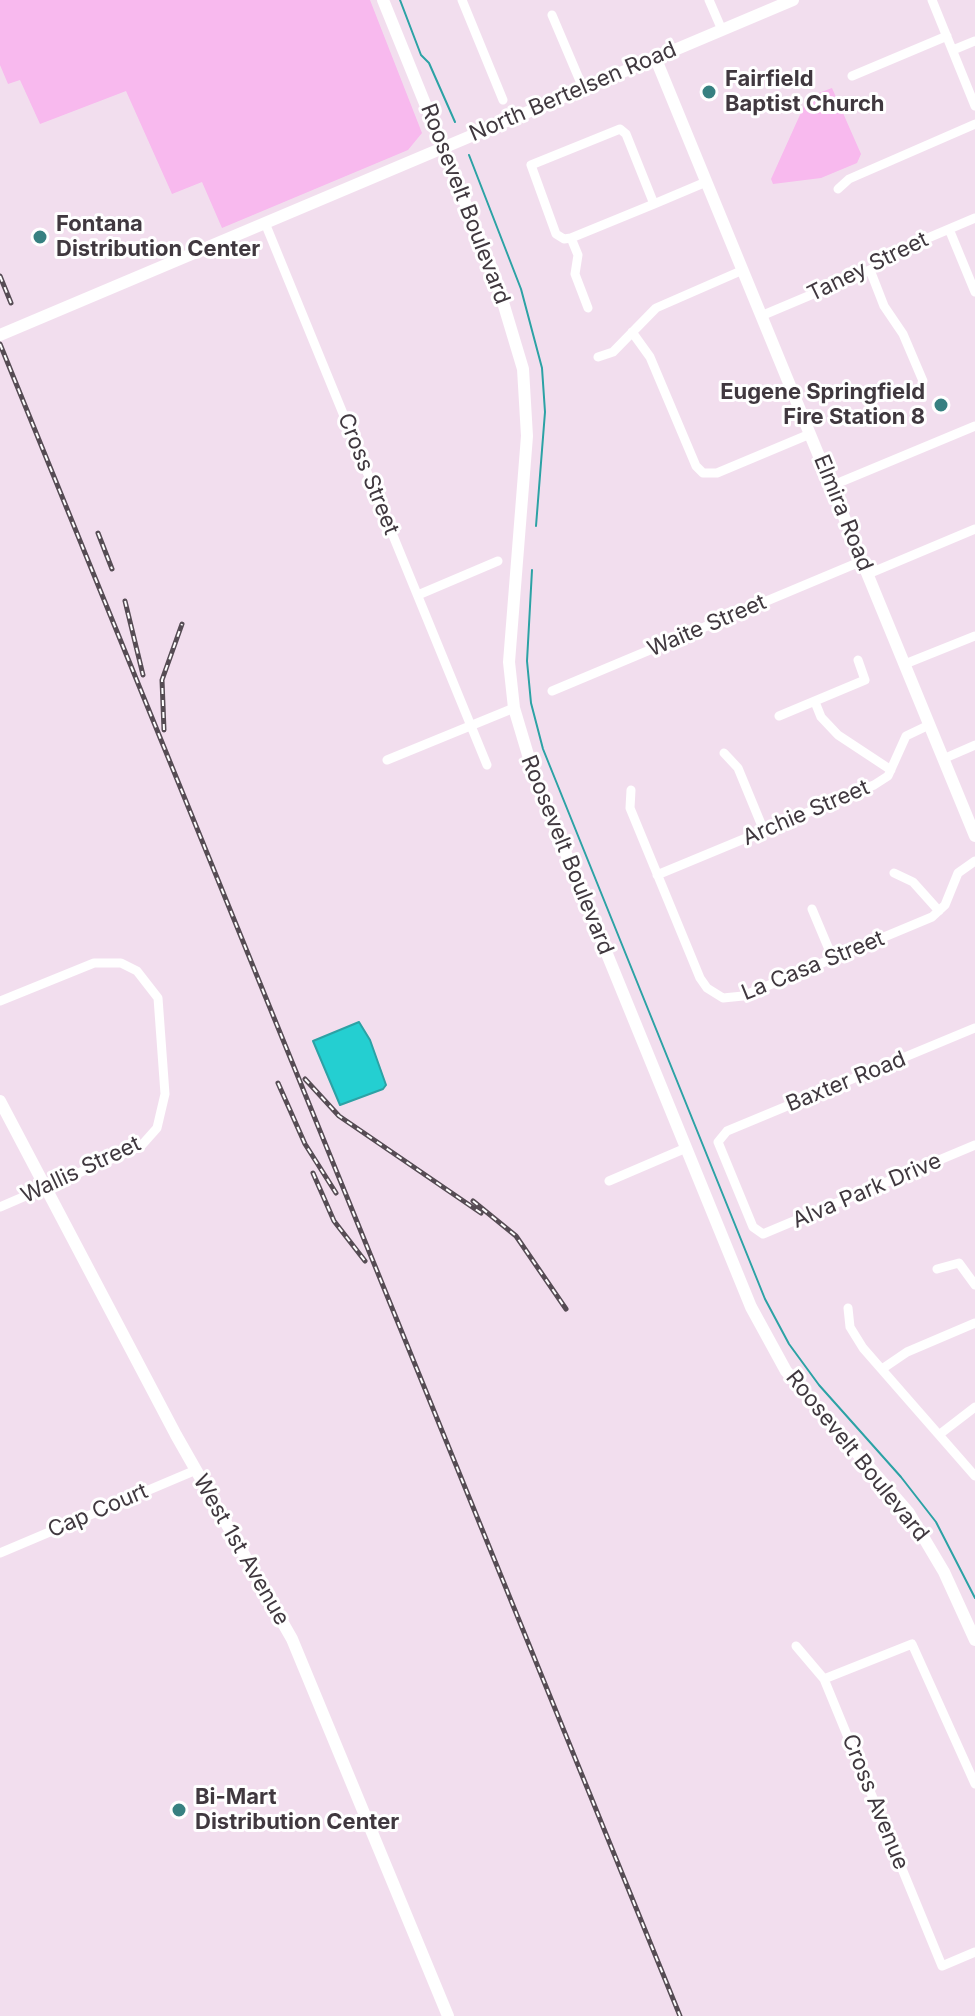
<!DOCTYPE html>
<html>
<head>
<meta charset="utf-8">
<style>
  body { margin:0 }
  canvas { display:block; background:#f2deee }
</style>
</head>
<body>
<canvas width="975" height="2016"></canvas>
<script>
const ctx = document.querySelector('canvas').getContext('2d');
ctx.lineJoin = 'round';
function fill(path, color) { ctx.fillStyle = color; ctx.fill(path, 'evenodd'); }
const shape = rows => new Path2D(rows.map(r => 'M' + r).join(''));
function strokePath(path, color, width, dash) { ctx.strokeStyle = color; ctx.lineWidth = width; ctx.lineCap = dash ? 'butt' : 'round'; ctx.setLineDash(dash || []); ctx.stroke(path); }
function drawText(font, color, halo, rows, align = 'center') {
  ctx.font = font + ' Inter,sans-serif'; ctx.lineWidth = 6; ctx.setLineDash([]); ctx.textBaseline = 'middle'; ctx.strokeStyle = halo; ctx.fillStyle = color; for (const [text, x, y, turn = 0] of rows) {
    ctx.save(); ctx.translate(x, y); ctx.rotate((+turn || 0) * Math.PI / 180); ctx.textAlign = isNaN(turn) ? turn : align; if (halo) ctx.strokeText(text, 0, 0); ctx.fillText(text, 0, 0); ctx.restore();
  }
}
fill(shape([
  [0,0,370,0,422,133,408,150,222,228,202,182,172,194,126,91,40,124,20,80,8,84,0,65],
  [832,88,861,154,857,163,821,178,773,184,771,179,808,97]
]), '#f8b9ee');
const water = shape([
  [359,1022,370,1040,386,1085,383,1089,340,1105,313,1041,359,1022]
]);
fill(water, '#24cfd1');
strokePath(water, '#2ca2a5', 2);
strokePath(shape([
  [400,0,421,55,429,63,455,122],
  [469,155,521,289,542,368,545,412,536,526],
  [532,570,527,661,531,703,543,749,765,1299,789,1344,819,1385,901,1477,936,1522,975,1598]
]), '#2ca2a5', 2);
strokePath(shape([
  [462,0,503,100],
  [709,0,722,30],
  [932,0,975,106],
  [552,15,583,88],
  [953,50,975,41],
  [852,76,947,36],
  [838,189,849,179,975,124],
  [654,204,626,134,620,129,531,165,556,234,564,239,571,238,654,204,706,182],
  [265,223,487,765],
  [949,229,975,292],
  [571,238,578,255,575,274,588,308],
  [870,270,884,306,903,334,923,381],
  [761,316,870,270,902,249,975,218],
  [632,332,650,357,696,466,703,473,717,473,810,434],
  [598,357,613,352,656,308,743,270],
  [831,486,975,426],
  [868,574,975,529],
  [418,595,498,561],
  [905,664,975,636],
  [552,691,862,561],
  [815,702,821,717,838,735,891,770],
  [779,716,865,680,858,660],
  [724,753,738,768,764,831],
  [943,759,975,745],
  [387,760,514,708],
  [631,790,630,808,700,978,707,988,723,998,743,996,932,917,945,905,958,873,975,861],
  [894,873,913,882,939,911],
  [657,875,874,785,888,776,906,736,929,725],
  [812,909,833,959],
  [0,1001,94,963,121,963,137,971,158,998,165,1094,157,1128,141,1146,0,1207],
  [975,1028,727,1131,718,1142,753,1227,763,1234,975,1145],
  [609,1181,686,1148],
  [937,1269,959,1263,975,1285],
  [848,1308,850,1327,863,1348,975,1476],
  [882,1369,907,1352,975,1323],
  [940,1434,975,1407],
  [0,1553,196,1470],
  [796,1646,824,1679,942,1966,975,1952],
  [824,1679,912,1644,975,1784]
]), '#fff', 9);
strokePath(shape([
  [383,0,496,279,523,369,527,436,509,662,514,708,534,775,751,1307,786,1371,909,1513,944,1572,975,1640],
  [655,57,975,836],
  [0,335,793,0],
  [0,1101,176,1435,292,1639,448,2016]
]), '#fff', 12);
const rail = shape([
  [0,276,11,303],
  [0,344,680,2016],
  [98,533,112,569],
  [125,601,143,675],
  [164,730,162,680,182,624],
  [305,1079,339,1116,481,1213],
  [278,1083,305,1144,336,1193],
  [313,1173,334,1221,365,1261],
  [473,1201,516,1236,566,1309]
]);
strokePath(rail, '#564c54', 5);
strokePath(rail, '#fff', 2, [6]);
for (const [x, y, r, color] of [
  [709,92,8,"#378081"],
  [40,237,8,"#378081"],
  [941,405,8,"#378081"],
  [179,1810,8,"#378081"]
]) { const dot = new Path2D(); dot.arc(x, y, r, 0, 2 * Math.PI); ctx.fillStyle = color; ctx.fill(dot); strokePath(dot, '#fff', 3); }
drawText('bold 22px', '#40383f', '#fff', [
  ["Fairfield",725,79],
  ["Baptist Church",725,104],
  ["Fontana",56,224],
  ["Distribution Center",56,249],
  ["Eugene Springfield",925,392,"right"],
  ["Fire Station 8",925,417,"right"],
  ["Bi-Mart",195,1797],
  ["Distribution Center",195,1822]
], 'left');
drawText('22px', '#40383f', '#fff', [
  ["North Bertelsen Road",573,92,-23],
  ["Roosevelt Boulevard",465,204,69],
  ["Taney Street",868,267,-26],
  ["Cross Street",368,474,68],
  ["Elmira Road",843,513,68],
  ["Waite Street",707,626,-23],
  ["Archie Street",806,813,-23],
  ["Roosevelt Boulevard",567,855,68],
  ["La Casa Street",813,966,-22],
  ["Baxter Road",846,1082,-22],
  ["Wallis Street",81,1170,-25],
  ["Alva Park Drive",867,1191,-23],
  ["Roosevelt Boulevard",857,1456,51],
  ["Cap Court",98,1511,-23],
  ["West 1st Avenue",241,1550,60],
  ["Cross Avenue",875,1802,68]
]);
</script>
</body>
</html>
